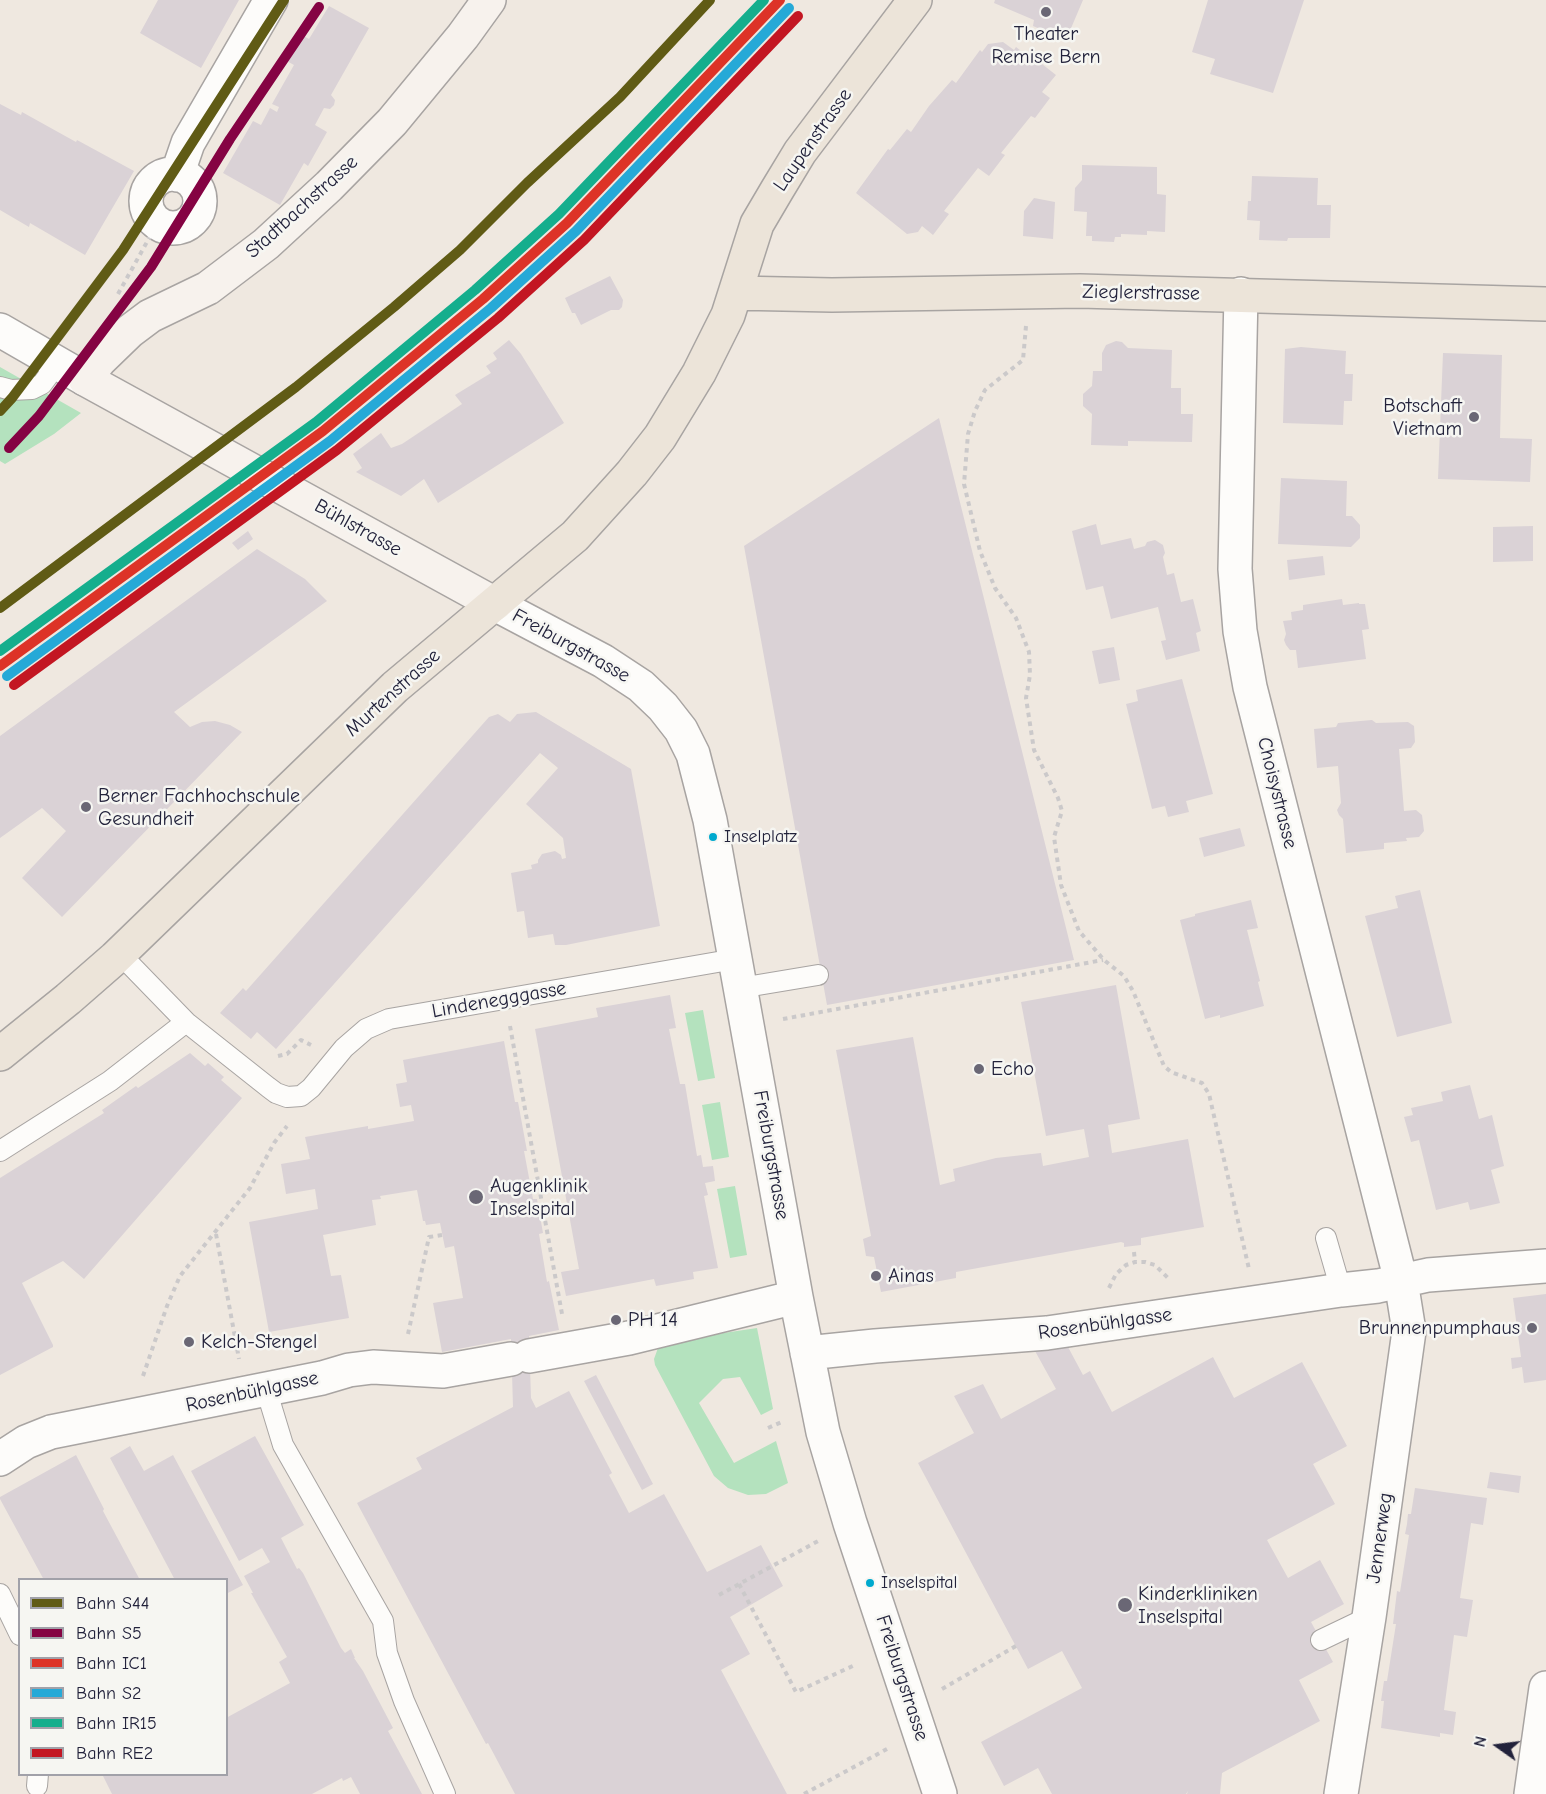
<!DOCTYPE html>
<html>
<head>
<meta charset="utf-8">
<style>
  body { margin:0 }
  #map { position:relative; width:1546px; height:1794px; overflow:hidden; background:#efe8e0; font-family:"Comic Neue",sans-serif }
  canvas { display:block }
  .legend { position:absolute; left:18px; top:1578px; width:210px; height:198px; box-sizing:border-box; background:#f6f6f2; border:2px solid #a1a1a9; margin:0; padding:8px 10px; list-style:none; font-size:18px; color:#22223b }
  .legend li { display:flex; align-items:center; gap:12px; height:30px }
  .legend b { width:30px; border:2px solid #a1a1a9 }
  .north { position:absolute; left:1468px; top:1716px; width:60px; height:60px; -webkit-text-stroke:4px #f6f6f2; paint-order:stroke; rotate:284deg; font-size:16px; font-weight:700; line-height:24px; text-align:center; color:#22223b }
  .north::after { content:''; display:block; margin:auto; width:21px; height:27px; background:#22223b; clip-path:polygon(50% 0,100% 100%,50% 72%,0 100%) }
</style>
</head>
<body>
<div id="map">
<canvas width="1546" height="1794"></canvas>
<ul class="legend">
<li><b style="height:8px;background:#605b15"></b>Bahn S44</li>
<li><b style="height:8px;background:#850343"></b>Bahn S5</li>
<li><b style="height:8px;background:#dd3327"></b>Bahn IC1</li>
<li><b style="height:8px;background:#26a9d7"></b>Bahn S2</li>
<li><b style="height:8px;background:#15ae8d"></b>Bahn IR15</li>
<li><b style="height:8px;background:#c31622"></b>Bahn RE2</li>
</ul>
<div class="north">N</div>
</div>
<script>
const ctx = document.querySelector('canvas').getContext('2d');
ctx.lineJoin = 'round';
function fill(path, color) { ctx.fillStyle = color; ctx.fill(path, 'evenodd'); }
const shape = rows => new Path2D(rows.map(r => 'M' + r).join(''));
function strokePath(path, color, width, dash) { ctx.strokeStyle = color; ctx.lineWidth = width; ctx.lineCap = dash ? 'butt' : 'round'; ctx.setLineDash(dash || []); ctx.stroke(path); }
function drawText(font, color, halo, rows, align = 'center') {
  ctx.font = font + ' "Comic Neue",sans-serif'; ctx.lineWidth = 5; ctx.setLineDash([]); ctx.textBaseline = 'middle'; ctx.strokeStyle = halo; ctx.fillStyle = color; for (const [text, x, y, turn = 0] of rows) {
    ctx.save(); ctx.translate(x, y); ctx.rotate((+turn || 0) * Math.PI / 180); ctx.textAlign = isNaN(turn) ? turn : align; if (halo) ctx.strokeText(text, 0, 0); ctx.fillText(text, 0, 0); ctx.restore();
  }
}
fill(shape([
  [0,367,81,413,54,434,5,464,0,461],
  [703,1010,715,1078,698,1081,685,1013],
  [720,1102,729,1157,712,1160,702,1105],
  [735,1186,747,1255,730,1258,717,1189],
  [757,1328,773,1409,761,1415,740,1377,723,1379,699,1403,734,1463,776,1441,788,1483,766,1494,748,1495,728,1488,714,1476,655,1365,654,1359,658,1348,670,1341]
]), '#b4e2be');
fill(shape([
  [158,0,239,0,201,68,140,33],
  [995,0,1083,0,1066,40,1033,26,1034,20,994,3],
  [1208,0,1304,0,1273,93,1210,74,1215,59,1192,52],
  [329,6,369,28,331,95,335,100,334,105,330,109,324,108,315,125,327,132,308,166,304,163,280,205,223,173,253,121,261,125,270,108,277,112,279,107,272,104,294,65,285,60,300,34,309,39],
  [1003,42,1014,50,1016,47,1026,55,1028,53,1056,75,1042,92,1050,98,1035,118,1031,116,1001,153,1005,155,989,176,978,168,944,211,949,214,933,235,922,226,918,232,907,234,856,193,888,149,890,150,907,129,911,132,929,106,952,80,956,83,980,50,982,52,988,44],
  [0,104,21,115,22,112,76,142,77,140,134,171,85,255,30,223,29,227,0,210],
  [1082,165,1157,167,1157,194,1166,195,1165,232,1147,231,1147,235,1121,234,1121,237,1115,237,1114,242,1092,241,1092,236,1086,236,1087,212,1074,211,1075,188,1082,180],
  [1252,176,1318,178,1317,205,1331,205,1330,238,1288,238,1287,241,1259,240,1260,221,1247,220,1248,201,1251,201],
  [1034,198,1055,202,1053,239,1023,236,1024,211],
  [610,276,623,300,622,307,619,310,611,310,581,325,575,313,572,313,565,298],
  [509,340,521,354,564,423,438,503,424,479,401,496,356,472,362,468,353,454,381,433,391,448,402,444,462,404,455,395,491,373,486,366,497,359,493,353],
  [1116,341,1122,342,1128,348,1172,350,1171,388,1181,388,1181,414,1193,414,1192,442,1128,441,1128,446,1091,445,1092,414,1083,406,1083,394,1092,386,1093,371,1102,371,1102,353,1106,345],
  [1301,347,1346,351,1345,374,1353,374,1352,401,1344,401,1343,425,1283,423,1285,349],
  [1443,353,1502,355,1500,438,1532,439,1530,482,1438,479],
  [939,418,1074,960,827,1005,744,546],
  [1281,478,1347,481,1346,516,1352,516,1360,525,1360,538,1351,547,1278,544],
  [1096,524,1101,545,1131,538,1134,549,1145,546,1147,542,1155,540,1163,545,1165,553,1163,557,1167,575,1174,573,1181,602,1193,599,1201,631,1196,633,1200,651,1166,660,1161,641,1166,640,1158,607,1111,619,1103,586,1086,590,1072,531],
  [1533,526,1533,561,1493,562,1493,527],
  [248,531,253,539,238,550,232,543],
  [257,549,305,579,327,601,174,712,190,727,202,722,215,721,230,725,242,732,62,917,22,878,66,831,42,808,0,838,0,736],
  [1323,556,1325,575,1289,580,1287,560],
  [1342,599,1343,605,1359,603,1359,604,1365,604,1369,629,1362,630,1366,659,1298,668,1296,650,1290,650,1286,645,1284,640,1286,634,1283,621,1292,620,1291,612,1303,610,1303,605],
  [1114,647,1120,680,1099,684,1092,651],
  [1182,679,1213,794,1186,801,1189,812,1168,817,1165,806,1152,809,1126,704,1138,701,1136,690],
  [536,712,631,769,660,926,566,945,555,945,553,934,528,938,524,911,517,912,511,873,532,869,531,865,538,863,538,860,542,854,555,851,561,855,562,859,566,858,563,838,526,804,558,768,540,753,276,1049,257,1032,251,1039,220,1013,243,988,246,991,489,717,498,714,510,722,517,714],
  [1372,720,1376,723,1408,722,1414,726,1415,742,1411,748,1399,749,1404,811,1416,810,1422,815,1424,831,1419,837,1406,838,1407,841,1384,843,1384,849,1346,853,1343,819,1339,815,1337,810,1341,803,1338,766,1317,768,1314,729,1336,727,1338,723],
  [1240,828,1245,846,1204,857,1199,838],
  [1420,890,1452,1023,1397,1037,1365,916,1398,908,1395,896],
  [1251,900,1258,928,1247,930,1260,981,1258,982,1264,1006,1220,1018,1220,1015,1205,1019,1180,920,1195,916,1195,914],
  [1116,985,1140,1119,1108,1125,1112,1153,1188,1139,1204,1227,1141,1238,1141,1245,1124,1247,1124,1243,1121,1242,956,1272,956,1278,881,1292,874,1257,866,1256,863,1239,871,1236,836,1050,913,1037,940,1185,955,1181,953,1169,996,1158,1041,1153,1043,1166,1089,1157,1084,1129,1046,1136,1021,1002],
  [670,995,676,1028,669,1029,680,1084,685,1084,697,1156,701,1155,703,1167,713,1166,714,1173,715,1181,705,1183,708,1195,704,1196,718,1268,693,1272,694,1279,656,1286,654,1279,566,1296,561,1272,579,1269,535,1029,598,1017,596,1008],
  [504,1041,515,1102,518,1102,527,1151,524,1151,533,1199,537,1199,543,1233,539,1234,547,1282,549,1281,559,1330,529,1336,531,1398,536,1408,569,1391,612,1473,609,1475,629,1513,664,1494,707,1572,761,1545,783,1586,730,1617,750,1654,721,1670,787,1794,515,1794,488,1743,486,1744,357,1503,422,1469,416,1458,513,1407,511,1339,442,1352,433,1303,463,1298,454,1246,445,1248,440,1223,426,1225,425,1221,423,1221,417,1190,380,1196,381,1199,372,1200,376,1225,323,1235,331,1276,341,1275,349,1318,269,1332,249,1222,318,1209,315,1189,286,1194,281,1164,310,1159,305,1137,368,1126,368,1129,414,1121,411,1105,400,1107,396,1084,407,1082,403,1060],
  [190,1053,205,1066,208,1063,224,1077,221,1080,242,1098,84,1279,63,1261,22,1283,53,1345,53,1347,0,1375,0,1178,104,1113,102,1110,136,1086,138,1088],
  [1470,1085,1479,1119,1492,1115,1504,1166,1491,1170,1500,1203,1470,1210,1468,1202,1436,1210,1419,1140,1411,1142,1404,1117,1413,1115,1411,1108,1443,1101,1441,1092],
  [1546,1294,1546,1380,1524,1383,1522,1367,1512,1369,1511,1358,1521,1357,1513,1298],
  [1068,1347,1083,1375,1090,1371,1112,1412,1213,1357,1234,1398,1302,1362,1347,1446,1313,1464,1335,1504,1267,1540,1288,1578,1320,1560,1344,1604,1311,1622,1333,1662,1299,1680,1320,1721,1222,1773,1220,1794,1187,1794,1188,1791,1186,1794,1052,1794,1038,1768,1004,1786,981,1742,1082,1688,1062,1651,1028,1669,918,1463,974,1433,954,1396,983,1384,1001,1419,1056,1389,1035,1351],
  [596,1375,653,1484,642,1490,584,1381],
  [255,1436,304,1525,281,1538,297,1569,299,1568,303,1573,341,1648,345,1653,351,1649,355,1658,354,1658,363,1671,393,1728,388,1731,422,1794,360,1794,351,1777,343,1781,342,1778,312,1794,112,1794,102,1774,226,1774,226,1718,290,1683,279,1662,287,1657,251,1593,253,1593,244,1576,270,1562,262,1548,239,1561,191,1471],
  [130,1446,144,1471,173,1455,243,1585,226,1594,226,1580,175,1580,110,1458],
  [76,1455,104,1509,103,1511,140,1580,44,1580,0,1499,0,1497],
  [1490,1472,1521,1476,1519,1493,1487,1488],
  [1415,1488,1487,1498,1483,1525,1471,1523,1460,1598,1473,1600,1467,1637,1454,1635,1444,1710,1456,1712,1453,1735,1440,1733,1440,1737,1381,1728,1384,1701,1381,1701,1384,1681,1387,1681,1396,1624,1393,1624,1394,1616,1397,1591,1400,1592,1409,1535,1405,1534,1407,1524,1408,1514,1411,1514]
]), '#dad2d6');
const lane = shape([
  [0,387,11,390,32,389,42,384,57,364],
  [119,953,186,1022,268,1087,276,1093,287,1097,301,1096,311,1088,344,1048,366,1029,389,1019,735,959],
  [740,988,818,975],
  [0,1151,110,1081,186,1022],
  [1326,1238,1341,1290],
  [266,1389,283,1445,383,1621,387,1653,404,1701,445,1794],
  [0,1594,20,1635],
  [1321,1640,1369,1617],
  [37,1786,38,1774]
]);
const street = shape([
  '146 201a27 27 0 1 1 54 0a27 27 0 1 1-54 0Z',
  [177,175,188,143,271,0],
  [1241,294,1235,569,1240,631,1250,687,1401,1281,1409,1331,1369,1617,1341,1794],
  [0,330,85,379],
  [495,604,603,661,641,686,663,707,681,730,693,754,710,820,796,1297,823,1432,850,1523,940,1794],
  [807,1353,875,1346,1047,1333,1341,1290,1378,1286,1428,1275,1546,1266],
  [529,1356,629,1338,796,1297],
  [0,1459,26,1442,51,1432,322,1378,349,1370,373,1367,443,1371,511,1359],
  [1531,1794,1546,1688]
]);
const secondary = shape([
  [489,0,463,36,392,122,329,186,266,244,208,288,150,316,130,331,99,361,85,379,495,604]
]);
const primary = shape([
  [735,293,832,295,1080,291,1546,304],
  [0,1054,68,999,115,958,395,687,575,536,632,473,660,437,699,373,728,315,757,224,777,190,800,152,915,0]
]);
strokePath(lane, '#a8a4a2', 22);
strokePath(street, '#a8a4a2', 36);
strokePath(secondary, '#a8a4a2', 36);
strokePath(primary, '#a8a4a2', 36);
strokePath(shape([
  [118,294,157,224],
  [1026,326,1023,360,985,390,975,411,968,434,964,484,980,551,995,588,1016,618,1029,652,1030,675,1026,698,1034,750,1058,798,1062,811,1054,837,1061,885,1079,931,1104,960,1124,976,1133,991,1164,1066,1171,1072,1202,1083,1209,1094,1249,1269],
  [783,1019,1103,960],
  [510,1026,562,1314],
  [278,1056,287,1054,301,1040,311,1045],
  [216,1234,239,1359],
  [1134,1252,1135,1262],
  [1109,1288,1116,1274,1126,1265,1135,1262,1145,1262,1155,1265,1169,1279],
  [408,1334,429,1237,442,1235],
  [143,1376,167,1306,180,1276,250,1188,274,1143,287,1126],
  [768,1428,784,1421],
  [739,1584,796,1692,855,1665],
  [719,1595,820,1540],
  [942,1689,1016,1646],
  [804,1794,887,1749]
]), '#cbc9ca', 4, [4.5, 4.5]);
strokePath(lane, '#fdfcfa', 20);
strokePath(street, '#fdfcfa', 33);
strokePath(secondary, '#f7f2ed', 33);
strokePath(primary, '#ece4d9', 33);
strokePath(shape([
  [0,411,12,398,123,250,284,0],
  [0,608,296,387,394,307,460,250,527,183,620,97,710,0]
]), '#605b15', 10);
strokePath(shape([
  [9,448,39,416,151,267,230,139,319,7]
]), '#850343', 10);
strokePath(shape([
  [0,666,323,431,483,299,567,223,780,0]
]), '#dd3327', 10);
strokePath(shape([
  [7,676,330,441,491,308,576,231,789,8]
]), '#26a9d7', 10);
strokePath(shape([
  [0,651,316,422,475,290,559,214,764,0]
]), '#15ae8d', 10);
strokePath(shape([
  [14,685,337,450,498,318,584,240,798,16]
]), '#c31622', 10);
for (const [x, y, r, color] of [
  [1046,12,6,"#6a6775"],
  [1474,417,6,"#6a6775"],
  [86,807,6,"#6a6775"],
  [713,837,5,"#00a9ce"],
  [979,1069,6,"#6a6775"],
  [476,1197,8,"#6a6775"],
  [876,1276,6,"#6a6775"],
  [616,1320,6,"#6a6775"],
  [1532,1328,6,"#6a6775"],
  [189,1342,6,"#6a6775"],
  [870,1583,5,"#00a9ce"],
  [1125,1605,8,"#6a6775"]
]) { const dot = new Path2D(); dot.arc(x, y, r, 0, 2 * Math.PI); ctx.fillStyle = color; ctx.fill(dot); strokePath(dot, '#f6f6f2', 2); }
drawText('18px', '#22223b', '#f6f6f2', [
  ["Inselplatz",724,837],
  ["Inselspital",881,1583]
], 'left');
drawText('20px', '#22223b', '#f6f6f2', [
  ["Theater",1046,34,"center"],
  ["Remise Bern",1046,57,"center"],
  ["Botschaft",1462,406,"right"],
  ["Vietnam",1462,429,"right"],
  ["Berner Fachhochschule",98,796],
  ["Gesundheit",98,819],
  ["Echo",991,1069],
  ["Augenklinik",490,1186],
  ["Inselspital",490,1209],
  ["Ainas",888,1276],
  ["PH 14",628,1320],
  ["Brunnenpumphaus",1520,1328,"right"],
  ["Kelch-Stengel",201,1342],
  ["Kinderkliniken",1138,1594],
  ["Inselspital",1138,1617]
], 'left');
drawText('20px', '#22223b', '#f6f6f2', [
  ["Laupenstrasse",813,140,-55],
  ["Stadtbachstrasse",302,207,-42],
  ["Zieglerstrasse",1141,293,1],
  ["Bühlstrasse",358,528,29],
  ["Freiburgstrasse",571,646,29],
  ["Murtenstrasse",393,693,-42],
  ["Choisystrasse",1277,793,76],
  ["Lindenegggasse",499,1000,-10],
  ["Freiburgstrasse",771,1155,80],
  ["Rosenbühlgasse",1105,1324,-8],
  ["Rosenbühlgasse",252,1392,-12],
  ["Jennerweg",1380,1538,-82],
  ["Freiburgstrasse",902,1678,72]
]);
</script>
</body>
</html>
